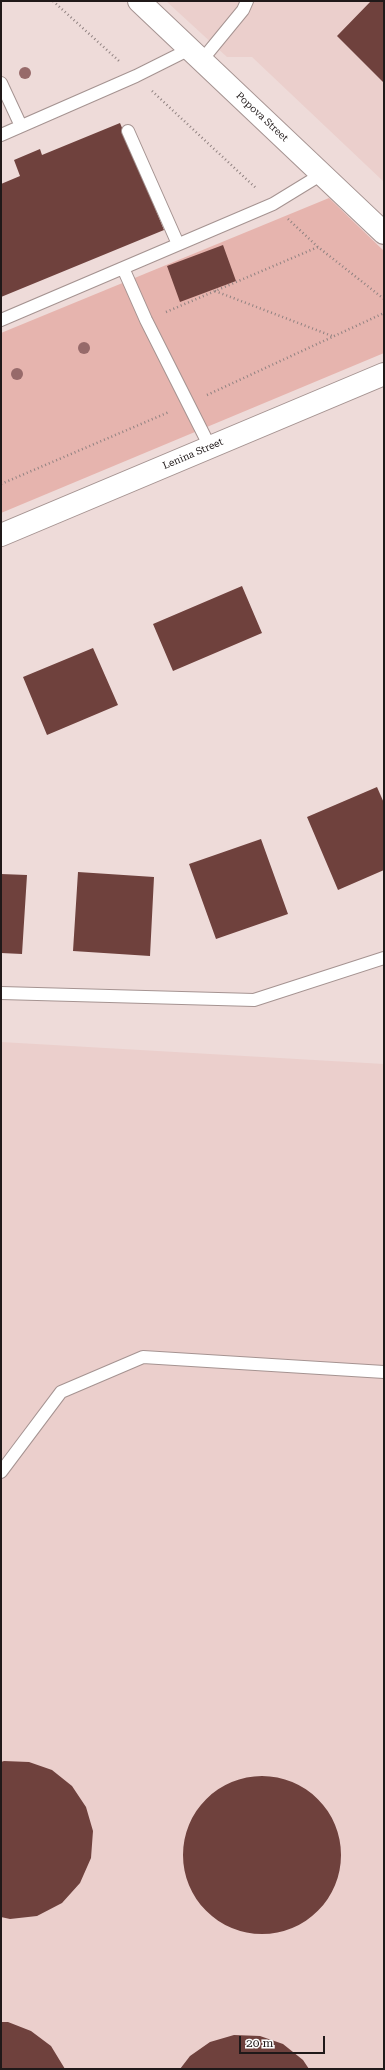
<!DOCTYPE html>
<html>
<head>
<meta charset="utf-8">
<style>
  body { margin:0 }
  #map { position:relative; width:385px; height:2070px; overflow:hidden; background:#eedbd9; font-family:"Roboto Serif",serif }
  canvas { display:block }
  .frame { position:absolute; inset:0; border:2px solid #201919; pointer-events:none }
  .scale { position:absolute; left:239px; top:2036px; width:86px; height:18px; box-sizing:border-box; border:2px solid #201919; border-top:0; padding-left:5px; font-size:12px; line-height:14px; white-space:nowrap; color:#201919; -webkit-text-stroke:3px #fff; paint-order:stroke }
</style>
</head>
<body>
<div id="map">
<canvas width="385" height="2070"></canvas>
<div class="frame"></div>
<div class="scale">20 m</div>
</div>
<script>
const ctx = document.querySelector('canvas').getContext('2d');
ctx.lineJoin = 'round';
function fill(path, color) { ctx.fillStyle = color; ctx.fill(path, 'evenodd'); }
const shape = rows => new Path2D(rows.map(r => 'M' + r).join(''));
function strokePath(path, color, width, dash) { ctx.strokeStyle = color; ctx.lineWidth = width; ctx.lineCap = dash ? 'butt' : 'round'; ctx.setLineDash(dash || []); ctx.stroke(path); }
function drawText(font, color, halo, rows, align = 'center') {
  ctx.font = font + ' "Roboto Serif",serif'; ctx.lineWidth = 4; ctx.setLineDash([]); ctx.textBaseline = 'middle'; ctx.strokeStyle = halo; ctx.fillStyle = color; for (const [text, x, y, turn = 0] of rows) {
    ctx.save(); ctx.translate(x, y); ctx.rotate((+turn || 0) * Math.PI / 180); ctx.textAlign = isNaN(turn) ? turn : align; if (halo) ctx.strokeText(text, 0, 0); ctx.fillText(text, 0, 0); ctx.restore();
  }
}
fill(shape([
  [166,1,384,1,384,182,252,57,227,57],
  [1,1042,384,1064,384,2069,1,2069]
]), '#ebcfcc');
fill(shape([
  [329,198,384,251,384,353,1,513,1,333]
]), '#e6b4ae');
fill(shape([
  [371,1,384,1,384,83,337,36],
  [120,123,164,230,1,297,1,184,20,176,14,160,40,149,42,155],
  [223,245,236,281,180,302,167,266],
  [242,586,262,633,173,671,153,624],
  [93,648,118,705,47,735,23,677],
  [377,787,384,803,384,870,338,890,307,817],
  [261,839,288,914,216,939,189,864],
  [78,872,154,877,150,956,73,951],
  [1,874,27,875,22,954,1,953],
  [4,1761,29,1762,52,1770,72,1786,86,1807,93,1831,91,1858,80,1883,62,1903,37,1916,10,1919,1,1917,1,1762],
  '183 1855a79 79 0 1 1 158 0a79 79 0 1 1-158 0Z',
  [1,2022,8,2022,31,2031,51,2046,65,2069,1,2069],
  [234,2035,260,2036,283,2044,303,2060,309,2069,180,2069,190,2056,210,2042]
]), '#6f413d');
const service = shape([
  [202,60,243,10,247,1],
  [1,83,21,126],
  [128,131,178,244],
  [1,135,136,76,190,49],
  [123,268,146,320,210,447],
  [1,320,273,204,322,174],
  [1,993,254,1000,384,958],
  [1,1472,61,1392,143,1357,384,1372]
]);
const tertiary = shape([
  [139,1,384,233],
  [1,535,384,374]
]);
strokePath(service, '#a59391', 14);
strokePath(tertiary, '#a59391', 24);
strokePath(shape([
  [53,1,119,61],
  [152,91,257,189],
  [288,219,318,247,384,299],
  [215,291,332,336],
  [166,312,318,247],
  [207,395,384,313],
  [1,484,169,412]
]), '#908281', 2.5, [1, 3]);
strokePath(service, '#fff', 12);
strokePath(tertiary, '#fff', 22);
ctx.fillStyle = '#976a6a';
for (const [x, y] of [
  [25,73],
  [84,348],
  [17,374]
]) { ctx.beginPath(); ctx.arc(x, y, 6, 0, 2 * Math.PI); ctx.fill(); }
drawText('10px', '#201919', '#fff', [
  ["Popova Street",262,117,43],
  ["Lenina Street",193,454,-23]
]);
</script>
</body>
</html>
